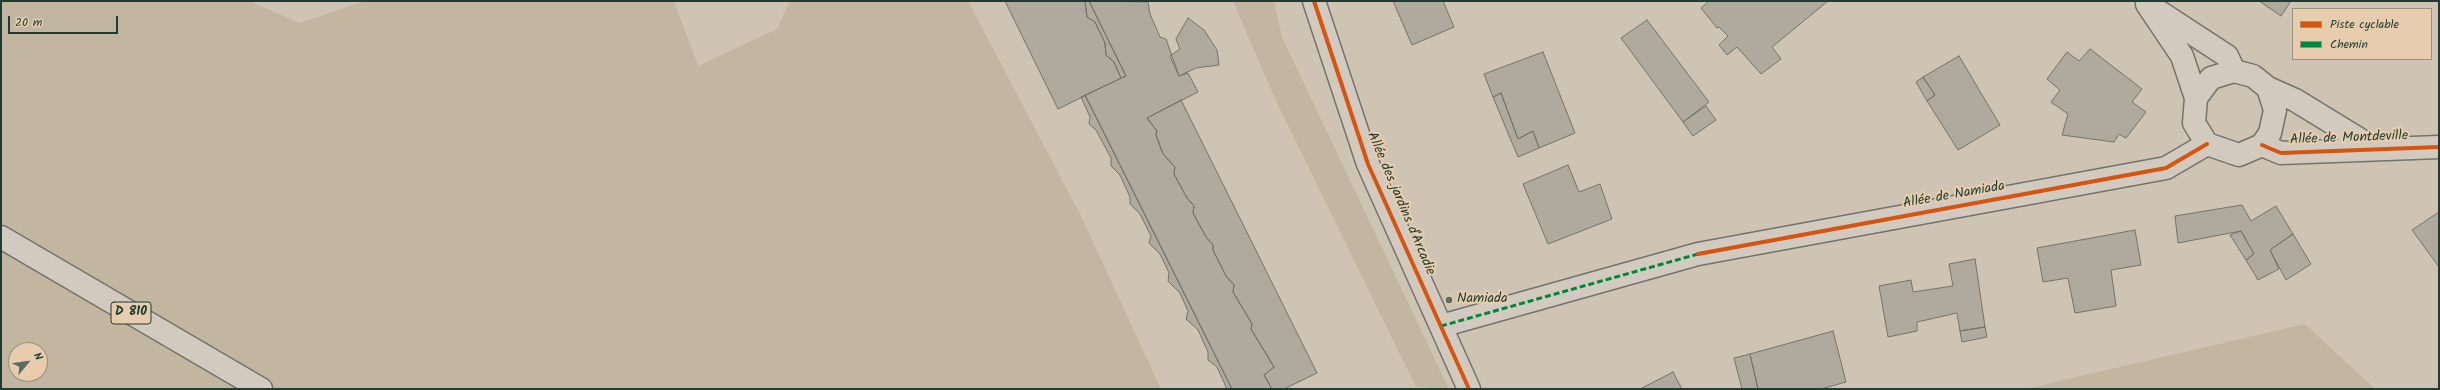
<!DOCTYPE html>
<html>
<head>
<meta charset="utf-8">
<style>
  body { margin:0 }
  #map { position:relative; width:2440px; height:390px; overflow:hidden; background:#cfc3b3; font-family:Kalam,sans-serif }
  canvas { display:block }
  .frame { position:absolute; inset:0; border:2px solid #1f3d34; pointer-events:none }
  .legend { position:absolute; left:2292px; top:8px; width:140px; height:52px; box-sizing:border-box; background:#e7cdae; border:1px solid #97937d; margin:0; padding:5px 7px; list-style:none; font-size:12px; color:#1f3d34 }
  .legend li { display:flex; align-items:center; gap:8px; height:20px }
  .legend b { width:20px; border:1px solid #97937d }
  .north { position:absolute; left:8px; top:342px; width:40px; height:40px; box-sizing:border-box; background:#e7cdae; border:1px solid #97937d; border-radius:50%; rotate:61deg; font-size:11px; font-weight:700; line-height:16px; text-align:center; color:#1f3d34 }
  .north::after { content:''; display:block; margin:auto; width:14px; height:18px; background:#5d6c60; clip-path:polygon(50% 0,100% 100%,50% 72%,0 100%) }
  .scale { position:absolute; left:8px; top:16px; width:110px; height:18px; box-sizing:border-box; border:2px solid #1f3d34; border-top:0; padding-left:5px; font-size:12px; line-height:14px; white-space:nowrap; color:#1f3d34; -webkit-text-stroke:3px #e7cdae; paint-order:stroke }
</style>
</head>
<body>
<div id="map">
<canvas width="2440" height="390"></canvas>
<div class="frame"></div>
<ul class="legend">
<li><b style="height:5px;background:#d45610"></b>Piste cyclable</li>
<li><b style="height:5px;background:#00873e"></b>Chemin</li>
</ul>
<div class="north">N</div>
<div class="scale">20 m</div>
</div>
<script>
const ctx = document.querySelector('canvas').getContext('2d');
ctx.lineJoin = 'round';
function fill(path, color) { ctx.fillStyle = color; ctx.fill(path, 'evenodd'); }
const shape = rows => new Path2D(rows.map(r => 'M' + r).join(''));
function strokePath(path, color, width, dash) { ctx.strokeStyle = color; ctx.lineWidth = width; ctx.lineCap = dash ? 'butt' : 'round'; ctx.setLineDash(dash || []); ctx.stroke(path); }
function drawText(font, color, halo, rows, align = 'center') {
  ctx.font = font + ' Kalam,sans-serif'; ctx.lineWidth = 4; ctx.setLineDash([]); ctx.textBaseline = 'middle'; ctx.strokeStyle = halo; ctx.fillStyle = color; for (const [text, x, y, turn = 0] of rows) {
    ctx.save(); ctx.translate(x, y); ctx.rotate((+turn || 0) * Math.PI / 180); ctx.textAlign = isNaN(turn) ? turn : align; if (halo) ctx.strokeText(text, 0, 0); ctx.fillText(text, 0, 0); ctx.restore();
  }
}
fill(shape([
  [1,1,249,1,300,23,365,1,674,1,698,66,777,29,790,1,968,1,1081,216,1161,389,1,389],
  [16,350,40,350,40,374,16,374],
  [1233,1,1274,1,1282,37,1449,389,1416,387,1276,101],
  [2305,324,2375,389,2025,389]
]), '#c2b6a1');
const building = shape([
  [1005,1,1085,1,1087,17,1095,22,1105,43,1106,55,1114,62,1121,78,1058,109,1005,1],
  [1085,1,1089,1,1126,76,1121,78,1114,62,1106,55,1105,43,1095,22,1087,17,1085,1],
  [1089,1,1148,2,1150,14,1160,37,1166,39,1179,76,1188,73,1198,92,1147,118,1157,131,1156,135,1163,154,1175,167,1174,174,1187,198,1194,206,1193,213,1206,237,1213,245,1213,250,1226,276,1234,285,1233,292,1252,324,1251,329,1274,367,1264,375,1272,389,1232,389,1085,95,1126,76,1089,1],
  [1393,1,1443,1,1454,27,1412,45,1393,1],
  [1709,1,1828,1,1772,47,1781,59,1761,74,1737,47,1727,55,1719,45,1728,36,1719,27,1717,28,1701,8,1709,1],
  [2259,1,2291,1,2281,16,2259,1],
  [1188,18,1204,30,1217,50,1219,65,1196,68,1179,76,1170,56,1180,49,1176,39,1188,18],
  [1647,20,1709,102,1683,122,1621,38,1647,20],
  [2090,49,2142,89,2132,102,2146,112,2126,138,2119,134,2114,142,2062,135,2068,114,2051,102,2060,90,2047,79,2067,52,2079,61,2090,49],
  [1543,52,1575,133,1539,148,1533,131,1518,139,1501,93,1493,97,1484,74,1543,52],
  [1959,56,2000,125,1958,150,1927,101,1935,95,1923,77,1959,56],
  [1923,77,1935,95,1927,101,1916,82,1923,77],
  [1501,93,1518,139,1533,131,1539,148,1518,157,1493,97,1501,93],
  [1085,95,1232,389,1227,389,1217,367,1208,360,1208,352,1198,330,1186,319,1188,311,1180,293,1168,281,1169,273,1160,254,1149,243,1151,236,1140,214,1130,204,1130,197,1120,175,1111,166,1111,158,1096,130,1089,124,1090,117,1081,97,1085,95],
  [1181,100,1317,373,1284,389,1272,389,1264,375,1274,367,1251,329,1252,324,1233,292,1234,285,1226,276,1213,250,1213,245,1206,237,1193,213,1194,206,1187,198,1174,174,1175,167,1163,154,1156,135,1157,131,1147,118,1181,100],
  [1706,106,1716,120,1693,136,1683,122,1706,106],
  [1568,165,1579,192,1600,184,1612,219,1548,244,1523,184,1568,165],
  [2242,205,2251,221,2276,206,2293,234,2270,250,2279,269,2258,280,2246,260,2254,254,2241,231,2178,243,2175,216,2242,205],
  [2439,212,2439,267,2412,230,2439,212],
  [2135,230,2141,265,2111,270,2116,306,2075,313,2068,278,2043,282,2037,248,2135,230],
  [2241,231,2254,254,2246,260,2230,235,2241,231],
  [2293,234,2311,264,2286,280,2270,250,2293,234],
  [1975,259,1985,327,1960,331,1957,313,1917,322,1917,331,1888,337,1879,286,1911,280,1913,292,1953,286,1949,264,1975,259],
  [1985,327,1987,337,1962,342,1960,331,1985,327],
  [1833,331,1846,382,1821,389,1758,389,1750,354,1833,331],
  [1750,354,1758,389,1742,389,1734,358,1750,354],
  [1673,372,1682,389,1640,389,1673,372]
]);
fill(building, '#b0aa9e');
strokePath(building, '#74746b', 1);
const minor = shape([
  [1314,1,1368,164,1469,389],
  [2147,4,2182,56,2196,98,2194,123,2207,144,2239,155,2262,145,2270,133,2275,110,2268,88],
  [2155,9,2227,56,2234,71],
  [2196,98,2211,78,2234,71,2253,76,2268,88,2295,100,2375,149],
  [2262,145,2281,153,2439,147],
  [1441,326,1698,254,2166,168,2207,144]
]);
const major = shape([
  [1,237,261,389]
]);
strokePath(minor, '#74746b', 25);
strokePath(major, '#74746b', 25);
strokePath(minor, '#d3cabf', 22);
strokePath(major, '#d3cabf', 22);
strokePath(shape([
  [1441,326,1698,254]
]), '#00873e', 3, [6, 3]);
strokePath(shape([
  [1314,1,1368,164,1469,389],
  [2262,145,2281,153,2439,147],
  [1698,254,2166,168,2207,144]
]), '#d45610', 4);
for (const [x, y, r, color] of [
  [1449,300,4,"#5d6c60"]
]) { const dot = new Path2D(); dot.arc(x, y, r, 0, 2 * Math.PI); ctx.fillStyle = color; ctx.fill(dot); strokePath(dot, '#e7cdae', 1.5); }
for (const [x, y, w] of [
  [131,313,40]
]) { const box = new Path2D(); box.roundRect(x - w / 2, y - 11, w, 22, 3); ctx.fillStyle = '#e7cdae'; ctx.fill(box); strokePath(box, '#1f3d34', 1); }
drawText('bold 13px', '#1f3d34', null, [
  ["D 810",131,313]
]);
drawText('14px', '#1f3d34', '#e7cdae', [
  ["Allée de Montdeville",2349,139,-2],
  ["Allée de Namiada",1954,196,-10],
  ["Allée des jardins d'Arcadie",1400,204,67]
]);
drawText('14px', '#1f3d34', '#e7cdae', [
  ["Namiada",1457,300]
], 'left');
</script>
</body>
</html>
